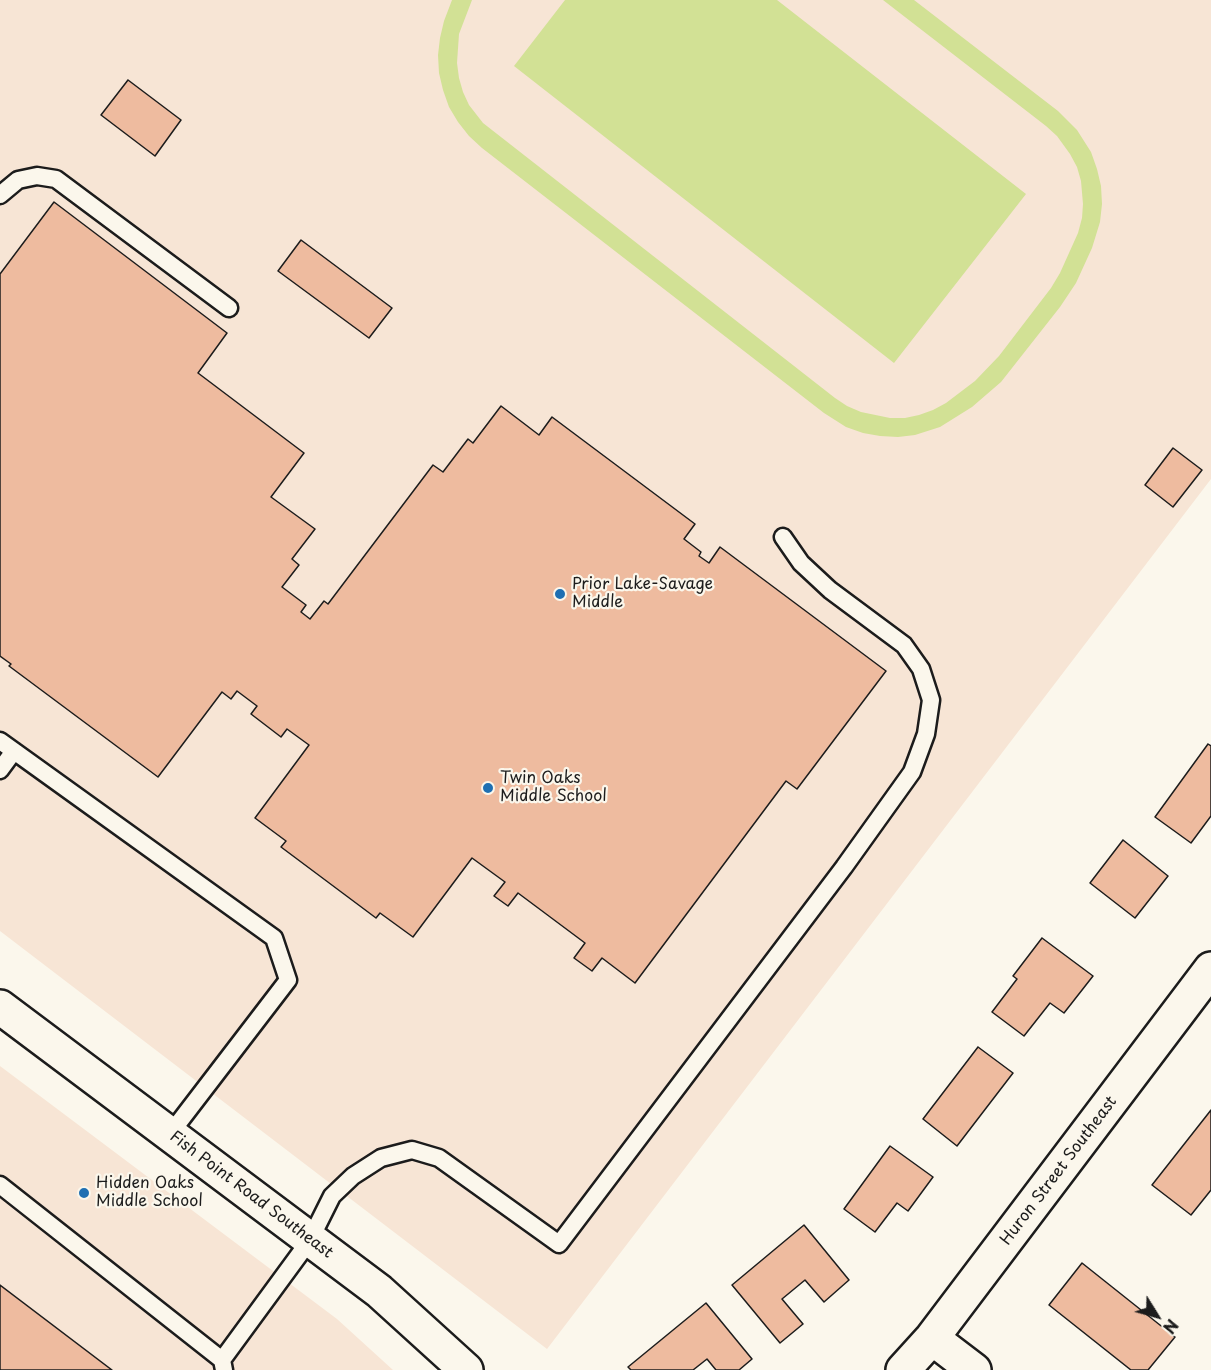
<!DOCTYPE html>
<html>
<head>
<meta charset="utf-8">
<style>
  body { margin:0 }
  #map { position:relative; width:1211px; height:1370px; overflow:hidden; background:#fbf7ec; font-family:"Playpen Sans",sans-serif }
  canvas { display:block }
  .north { position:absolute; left:1127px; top:1286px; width:60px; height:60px; -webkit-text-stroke:4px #fbf7ec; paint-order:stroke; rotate:127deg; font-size:16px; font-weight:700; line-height:24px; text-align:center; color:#1c1c1c }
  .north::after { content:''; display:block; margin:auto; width:21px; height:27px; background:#1c1c1c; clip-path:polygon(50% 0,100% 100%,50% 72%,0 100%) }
</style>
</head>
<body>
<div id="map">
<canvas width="1211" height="1370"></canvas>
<div class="north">N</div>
</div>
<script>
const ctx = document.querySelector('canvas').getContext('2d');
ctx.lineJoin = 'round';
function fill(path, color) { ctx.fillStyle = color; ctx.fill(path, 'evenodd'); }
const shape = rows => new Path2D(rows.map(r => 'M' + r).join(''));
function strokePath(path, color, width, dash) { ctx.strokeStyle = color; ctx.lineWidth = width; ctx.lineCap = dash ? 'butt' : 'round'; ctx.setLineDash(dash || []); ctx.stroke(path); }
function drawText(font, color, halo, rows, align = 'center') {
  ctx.font = font + ' "Playpen Sans",sans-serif'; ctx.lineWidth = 4.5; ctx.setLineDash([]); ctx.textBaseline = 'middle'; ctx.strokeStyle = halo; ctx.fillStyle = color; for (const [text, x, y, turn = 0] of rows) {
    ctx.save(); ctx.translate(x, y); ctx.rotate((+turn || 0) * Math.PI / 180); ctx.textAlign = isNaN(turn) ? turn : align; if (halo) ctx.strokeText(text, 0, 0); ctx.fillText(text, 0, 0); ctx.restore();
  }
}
fill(shape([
  [0,0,1211,0,1211,479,547,1349,0,931],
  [0,1066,337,1319,393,1370,0,1370]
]), '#f7e5d5');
fill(shape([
  [452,0,472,0,459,34,457,63,459,78,463,92,469,105,483,123,835,398,847,406,861,412,890,418,905,418,919,415,933,410,946,403,975,381,999,356,1051,288,1060,273,1078,233,1082,218,1083,204,1081,181,1077,167,1070,154,1057,136,1046,126,883,0,914,0,1058,111,1077,130,1091,152,1097,169,1101,186,1102,204,1100,222,1092,248,1076,283,1060,307,1001,382,972,407,940,427,915,435,898,437,880,436,863,433,846,427,824,413,482,148,469,136,458,122,449,107,443,90,439,73,438,55,440,38,444,21],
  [565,0,777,0,1026,194,894,363,514,66]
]), '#d2e195');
const building = shape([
  [128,80,181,120,155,156,101,115,128,80],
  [54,202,227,333,198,373,304,453,271,497,315,529,292,559,299,565,282,587,306,605,301,612,310,619,324,601,328,604,433,465,443,472,468,439,473,443,501,406,539,435,552,417,695,524,684,539,701,552,699,556,709,563,720,547,886,671,797,789,786,781,635,983,602,958,592,971,574,958,585,943,518,893,508,906,494,896,505,882,472,858,413,937,380,913,376,918,281,847,286,841,255,818,309,745,287,729,281,737,251,714,257,706,237,691,231,699,222,692,158,777,9,666,11,664,0,656,0,274,54,202],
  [301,240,392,308,369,338,278,271,301,240],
  [1173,448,1202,470,1173,507,1145,485,1173,448],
  [1208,744,1211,746,1211,816,1191,843,1155,817,1208,744],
  [1123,840,1168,876,1135,918,1090,883,1123,840],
  [1042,938,1093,976,1064,1013,1050,1003,1024,1036,992,1012,1017,979,1013,976,1042,938],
  [978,1047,1013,1073,957,1146,923,1119,978,1047],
  [1211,1110,1211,1190,1191,1215,1152,1185,1211,1110],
  [890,1146,933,1177,908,1211,897,1203,875,1232,844,1209,890,1146],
  [804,1225,849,1280,824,1302,805,1280,782,1299,803,1324,780,1343,732,1285,804,1225],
  [1082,1263,1175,1337,1148,1370,1131,1370,1049,1305,1082,1263],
  [0,1285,112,1370,0,1370,0,1285],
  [706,1303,752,1359,739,1370,716,1370,707,1359,693,1370,631,1370,628,1367,706,1303]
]);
fill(building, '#eebb9f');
strokePath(building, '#1c1c1c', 1.5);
const lane = shape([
  [0,195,18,180,37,176,56,179,229,308],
  [0,741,274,938,288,980,170,1134],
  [0,770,14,751],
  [0,1185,222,1360,224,1370],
  [222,1360,310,1240,332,1196,353,1176,381,1158,412,1150,439,1158,559,1244,844,867,912,772,926,734,931,700,921,669,904,645,830,590,801,563,783,537]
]);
const street = shape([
  [932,1338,974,1370],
  [903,1370,932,1338,1211,969]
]);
const secondary = shape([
  [0,1007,379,1291,466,1370]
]);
strokePath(lane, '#1c1c1c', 21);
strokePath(street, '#1c1c1c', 38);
strokePath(secondary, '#1c1c1c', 38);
strokePath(lane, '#fbf7ec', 16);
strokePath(street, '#fbf7ec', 33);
strokePath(secondary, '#fbf7ec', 33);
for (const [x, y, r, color] of [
  [560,594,6,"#1f6fb2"],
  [488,788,6,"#1f6fb2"],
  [84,1193,6,"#1f6fb2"]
]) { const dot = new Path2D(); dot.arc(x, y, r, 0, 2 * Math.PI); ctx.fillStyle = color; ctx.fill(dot); strokePath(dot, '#fbf7ec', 2); }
drawText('16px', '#1c1c1c', '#fbf7ec', [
  ["Prior Lake-Savage",572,585],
  ["Middle",572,603],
  ["Twin Oaks",500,779],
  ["Middle School",500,797],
  ["Hidden Oaks",96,1184],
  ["Middle School",96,1202]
], 'left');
drawText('16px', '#1c1c1c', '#fbf7ec', [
  ["Huron Street Southeast",1059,1171,-53],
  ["Fish Point Road Southeast",251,1195,37]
]);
</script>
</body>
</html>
